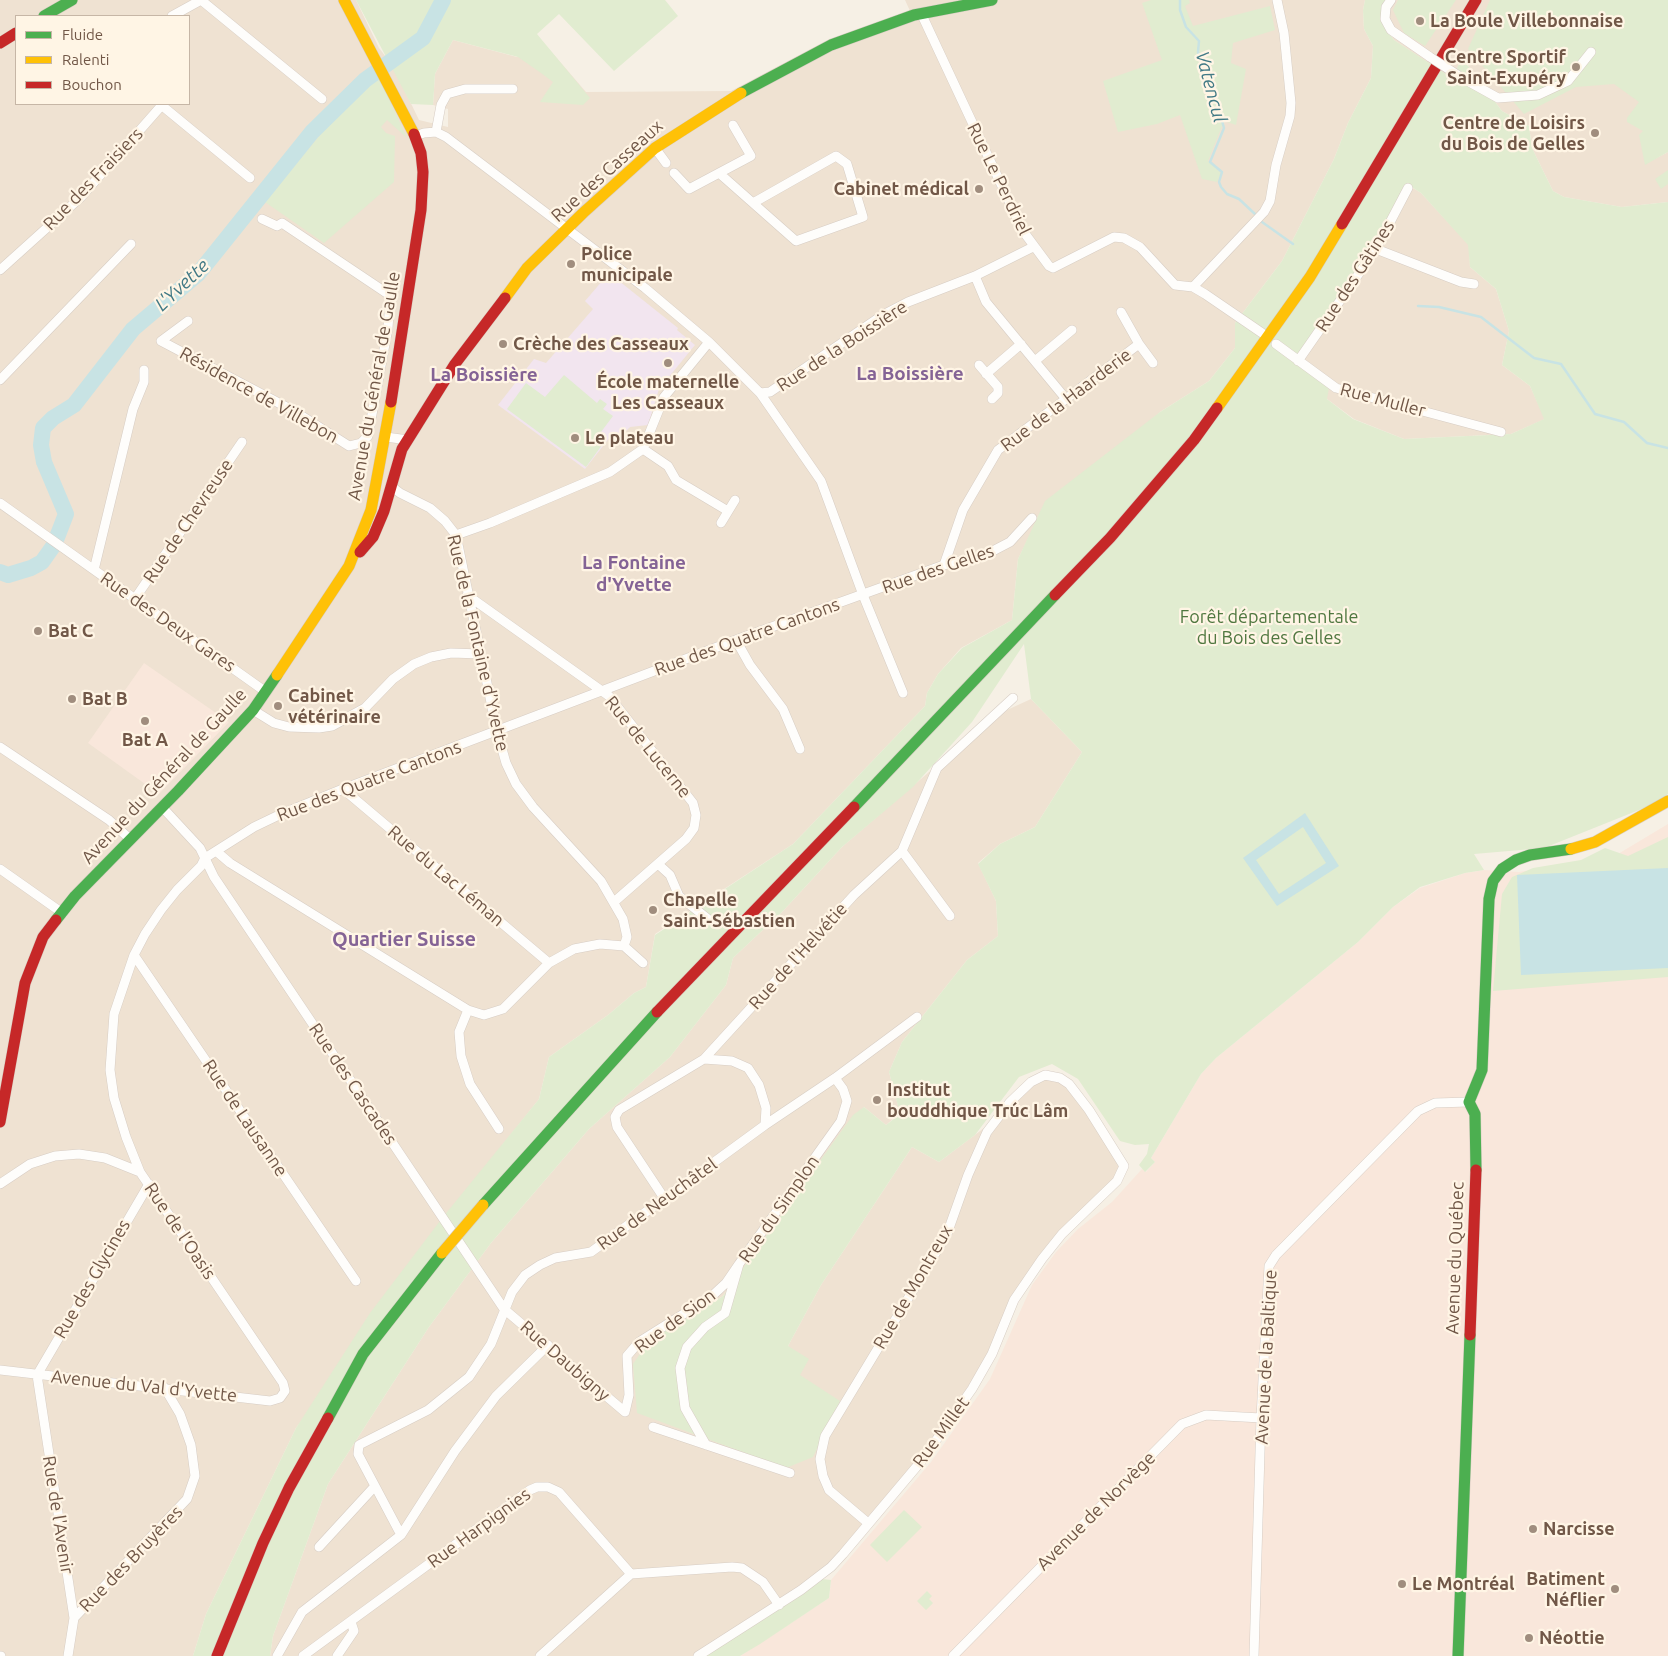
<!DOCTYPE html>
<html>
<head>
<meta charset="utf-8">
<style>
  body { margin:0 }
  #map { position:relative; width:1668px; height:1656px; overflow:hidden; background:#f6f0e5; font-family:Ubuntu,sans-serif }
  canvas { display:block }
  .legend { position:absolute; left:15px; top:15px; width:175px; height:90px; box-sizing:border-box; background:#fff5e5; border:1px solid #c6b6a6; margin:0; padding:6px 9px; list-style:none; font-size:15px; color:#715747 }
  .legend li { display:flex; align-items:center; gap:10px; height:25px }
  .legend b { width:25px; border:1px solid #c6b6a6 }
</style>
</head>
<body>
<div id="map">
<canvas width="1668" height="1656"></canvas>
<ul class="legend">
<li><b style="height:6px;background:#4caf50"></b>Fluide</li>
<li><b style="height:6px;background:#ffc107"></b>Ralenti</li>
<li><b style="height:6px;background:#c62828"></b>Bouchon</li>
</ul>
</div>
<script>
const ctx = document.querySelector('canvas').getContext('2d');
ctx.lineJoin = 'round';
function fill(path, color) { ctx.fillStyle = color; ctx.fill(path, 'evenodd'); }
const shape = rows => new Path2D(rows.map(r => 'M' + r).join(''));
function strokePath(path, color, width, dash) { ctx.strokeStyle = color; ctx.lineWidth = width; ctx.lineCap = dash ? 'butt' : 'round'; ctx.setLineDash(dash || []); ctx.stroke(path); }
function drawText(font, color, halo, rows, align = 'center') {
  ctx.font = font + ' Ubuntu,sans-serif'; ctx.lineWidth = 4.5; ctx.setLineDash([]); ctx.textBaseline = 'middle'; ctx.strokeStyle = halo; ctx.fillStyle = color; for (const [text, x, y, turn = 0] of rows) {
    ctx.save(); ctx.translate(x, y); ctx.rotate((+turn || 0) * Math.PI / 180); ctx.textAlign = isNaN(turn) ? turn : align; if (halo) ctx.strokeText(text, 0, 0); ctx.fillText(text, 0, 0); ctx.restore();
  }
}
fill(shape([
  [0,0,356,0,379,48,393,66,419,120,448,127,448,109,433,105,435,74,453,40,517,57,537,35,586,92,731,91,828,40,910,11,905,0,1365,0,1363,10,1364,29,1373,46,1371,78,1348,123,1334,159,1282,261,1235,323,1235,348,1209,381,1160,412,1030,535,1018,559,1012,620,961,648,938,674,927,693,925,706,793,844,655,934,646,987,634,993,608,1015,549,1057,539,1099,501,1147,296,1428,206,1614,193,1656,0,1656],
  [16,16,189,16,189,104,16,104],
  [1388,0,1668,0,1645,164,1668,152,1668,202,1622,207,1564,197,1553,191,1532,148,1529,126,1502,111,1462,58,1452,79,1394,40,1383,25,1383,10],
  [1407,184,1421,193,1469,245,1470,267,1496,289,1509,331,1502,365,1530,386,1545,419,1511,434,1404,439,1354,419,1327,399,1294,360,1366,257],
  [1031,699,1082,752,1035,827,1000,844,978,863,996,901,998,936,967,960,902,1042,889,1072,900,1113,886,1125,864,1107,723,1296,677,1325,651,1338,800,1375,788,1346,821,1285,912,1147,939,1162,996,1119,1045,1075,1063,1079,1124,1166,1094,1205,1029,1277,984,1371,923,1459,830,1568,698,1656,270,1656,273,1636,328,1484,429,1327,491,1243,589,1129,670,1057,726,985,733,958,783,911,842,847,994,716]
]), '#efe2d2');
fill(shape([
  [144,663,229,722,159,794,88,743],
  [1668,824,1668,1656,740,1656,829,1598,831,1580,931,1462,990,1379,1032,1285,1056,1252,1078,1229,1112,1202,1142,1169,1146,1172,1155,1162,1151,1158,1201,1074,1216,1058,1358,942,1393,907,1420,888,1465,873,1484,870,1519,872,1613,857]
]), '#f9e7db');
fill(shape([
  [609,273,678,328,677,330,695,345,659,389,648,425,630,427,623,434,614,432,585,469,498,405,534,359,546,363,593,309,585,301]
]), '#f2e5ef');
fill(shape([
  [356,0,665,0,678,16,614,71,559,14,537,34,590,98,583,105,540,102,553,82,541,73,518,57,453,40,435,74,433,105,411,104],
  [1151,0,1189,0,1190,3,1185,6,1193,26,1270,6,1275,30,1233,43,1231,63,1246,69,1236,125,1224,121,1208,161,1221,173,1217,182,1202,179,1180,115,1157,124,1118,132,1103,81,1162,60,1142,3],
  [1365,0,1388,0,1383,10,1383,25,1394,40,1452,78,1462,58,1502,111,1529,126,1532,148,1553,191,1564,197,1622,207,1668,202,1668,794,1659,802,1544,848,1474,854,1484,870,1465,873,1420,887,1393,907,1358,942,1216,1058,1201,1074,1151,1158,1155,1162,1145,1172,1139,1165,1147,1154,1149,1144,1135,1145,1120,1141,1078,1079,1052,1064,1019,1077,975,1135,939,1162,912,1147,821,1285,788,1346,809,1359,800,1375,840,1401,813,1457,786,1468,637,1413,633,1364,651,1338,677,1325,723,1296,853,1115,864,1107,886,1125,900,1114,889,1072,902,1042,967,960,998,936,996,901,978,864,1000,844,1035,827,1082,752,1031,699,1024,644,972,722,913,787,842,847,783,911,733,958,726,985,670,1057,589,1129,491,1243,429,1327,328,1484,273,1636,270,1656,193,1656,206,1614,296,1428,370,1313,443,1217,539,1099,549,1057,608,1015,634,993,646,987,655,935,793,844,925,706,927,693,938,674,962,648,1012,620,1018,559,1045,501,1160,412,1209,381,1235,348,1235,323,1282,261,1334,159,1348,123,1371,78,1373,46,1364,29,1363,10],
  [1407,184,1421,193,1468,245,1470,267,1496,289,1509,331,1502,365,1530,386,1544,419,1511,434,1404,439,1353,419,1327,399,1329,388,1294,361,1366,257],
  [1398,0,1456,0,1425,46,1404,33,1393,10],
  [1490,0,1668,0,1668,152,1645,165,1639,135,1643,131,1627,122,1627,118,1639,102,1614,84,1576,87,1524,114,1468,49],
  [378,75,407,138,387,120,381,127,386,133,395,136,394,182,324,243,265,202,356,91],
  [1668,170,1668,184,1661,189,1655,179],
  [564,375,597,403,600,399,607,404,603,409,613,416,598,436,605,441,586,467,507,409,526,383,545,397],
  [1668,837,1668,977,1493,991,1502,894,1512,877,1533,868,1581,860,1605,848,1628,856],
  [904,1510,922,1527,887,1562,870,1545],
  [822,1579,831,1580,829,1598,760,1644,740,1656,702,1656],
  [927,1591,932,1596,929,1599,933,1603,926,1610,917,1601]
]), '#e1ecd0');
fill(shape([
  [1305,813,1339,866,1277,906,1243,858],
  [1303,827,1326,863,1279,894,1256,860],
  [1668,868,1668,968,1521,975,1517,875]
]), '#c8e3e4');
strokePath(shape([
  [1180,0,1180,10,1186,27,1199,41,1198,52,1205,80,1218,107,1224,128,1210,162,1222,172,1219,182,1221,187,1227,194,1239,199,1255,214],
  [1262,222,1293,244],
  [1418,306,1439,307,1481,317,1534,358,1561,364],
  [1561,364,1595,414,1624,422,1647,443,1668,448]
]), '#c8e3e4', 2.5);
strokePath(shape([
  [0,572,8,575,31,568,42,562,54,545,66,514,44,462,41,445,43,428,53,418,74,405,133,329,198,274,312,132,365,80,423,38,443,0]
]), '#c8e3e4', 16);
const street = shape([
  [201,0,322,99],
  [1391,0,1386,7,1385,19,1391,30,1430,57],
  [921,13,1023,231,1049,266,1053,268,1114,237,1124,238,1140,247,1175,285,1193,287,1205,294,1262,333],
  [172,16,201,0],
  [1462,78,1498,98,1538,95,1568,81,1591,52],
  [160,104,250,178],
  [436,132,441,105,447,94,465,89,513,89],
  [415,136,424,133,436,132,446,137,645,288,709,342,760,393,821,481,863,595,903,693],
  [655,148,666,163],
  [674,173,689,189,751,156,733,125],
  [719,173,796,241,863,217,847,164,836,156,753,203],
  [1376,249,1461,282,1474,284],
  [0,270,81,197,162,105],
  [975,276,986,302,1066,399],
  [1193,287,1264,212,1270,201,1276,165,1290,116,1291,103,1284,33,1277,0],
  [1121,312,1139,344,1153,363],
  [188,321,161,341,294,411,349,446,361,443,368,436,388,328,390,299,388,294,282,223,277,226,262,219],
  [1276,344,1336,388,1501,432],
  [1035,361,1072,330],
  [1298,361,1376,249,1408,188],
  [979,365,998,387,998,393,992,399],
  [986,374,1021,344],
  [0,380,131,244],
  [760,393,770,392,883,315,908,302,975,276,1033,247],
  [386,437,408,440],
  [643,449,668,466,676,480,728,511],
  [391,486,400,493,430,508,445,521,456,535,497,731,506,763,516,784,533,807,601,881,623,919,627,937,624,946,643,963],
  [0,503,266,692],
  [721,523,735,500],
  [456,535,490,523,610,472,643,449,664,397,709,342],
  [944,565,963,510,998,450,1139,344],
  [94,570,133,409,144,382,144,370],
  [467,595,609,696,693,803,696,815,694,828,686,839,614,902],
  [134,600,242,442],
  [736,640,750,665,783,709,800,749],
  [253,710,274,723,289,727,319,728,332,726,365,708,393,679,414,664,431,657,451,653,481,654],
  [0,747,109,820,130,839],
  [343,789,549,963],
  [162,807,200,848,214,877,504,1309,625,1412,629,1395,627,1356,639,1342,712,1296,726,1283,739,1264],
  [216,851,230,863,468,1010,484,1015,503,1009,549,963,574,949,600,944,624,946],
  [902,851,950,916],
  [658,864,670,875,679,896,708,919],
  [0,869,61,912],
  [134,955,356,1281],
  [468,1010,459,1032,461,1056,470,1084,499,1129],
  [704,1059,732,1061,748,1068,759,1085,766,1108,765,1125],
  [0,1184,30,1164,55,1156,79,1154,105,1158,140,1172],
  [664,1198,617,1127,615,1117,619,1110,704,1059,854,895,902,851,937,768,1013,698],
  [0,1370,270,1401,280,1398,285,1391,283,1383,140,1172,126,1137,114,1098,110,1070,114,1014,134,955,145,934,161,910,177,890,201,866,205,858,254,827,279,815,343,789,741,638,944,565,987,554,1010,542,1032,518],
  [37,1375,74,1618,68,1656],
  [37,1375,149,1184],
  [653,1427,790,1473],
  [706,1445,685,1408,680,1368,687,1347,705,1327,725,1313,739,1264,841,1121,847,1101,843,1089,835,1078],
  [401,1535,358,1454,359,1445,428,1410,469,1377,491,1344,512,1292,525,1275,540,1265,555,1258,591,1252,765,1125,835,1078,917,1017],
  [319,1547,375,1486],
  [631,1574,732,1567,742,1568,763,1582,779,1605],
  [74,1618,187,1499,195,1476,191,1445,180,1414,164,1387],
  [0,1656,1,1656],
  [277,1656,302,1612,401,1535,455,1451,496,1396,548,1345],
  [303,1656,530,1490,537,1487,548,1487,559,1492,631,1574],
  [337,1656,354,1631,351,1622],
  [540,1656,631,1574],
  [698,1656,801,1590,831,1567,843,1554,923,1459,972,1389,992,1354,1014,1300,1042,1259,1062,1234,1117,1181,1124,1166,1089,1110,1069,1084,1060,1078,1045,1075,1031,1082,1010,1102,987,1132,968,1175,947,1234,825,1436,820,1459,823,1476,829,1490,868,1523],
  [953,1656,1182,1424,1206,1415,1261,1418],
  [1254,1656,1261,1418,1269,1266,1276,1255,1418,1111,1435,1103,1469,1102]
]);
const fast = shape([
  [44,16,72,0],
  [741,93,831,45,914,15,992,0],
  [854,807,1055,595],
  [56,920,75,896,178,791,253,710,277,675],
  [1476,1170,1475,1114,1469,1102,1482,1070,1489,899,1493,881,1502,869,1516,860,1530,855,1571,849],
  [483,1205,657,1012],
  [328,1418,363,1354,442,1253],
  [1458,1656,1470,1335]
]);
const slow = shape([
  [344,0,414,134],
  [505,298,527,268,583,213,655,148,741,93],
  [1217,408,1310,277,1342,224],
  [277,675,349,566,371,510,391,402],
  [1571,849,1595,842,1668,801]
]);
const jam = shape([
  [0,43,16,33],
  [1342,224,1476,0],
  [391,402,421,210,423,172,421,153,414,134],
  [360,552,373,537,384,511,402,449,455,364,505,298],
  [1055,595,1110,538,1194,440,1217,408],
  [657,1012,854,807],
  [0,1122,25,983,43,937,56,920],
  [1470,1335,1476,1170],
  [217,1656,263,1543,289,1488,328,1418]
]);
strokePath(street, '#d7cdc4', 10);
strokePath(fast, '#d6ccc2', 12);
strokePath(slow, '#d6ccc2', 12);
strokePath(jam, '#d6ccc2', 12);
strokePath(street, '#fefdfb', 9);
strokePath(fast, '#4caf50', 11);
strokePath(slow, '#ffc107', 11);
strokePath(jam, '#c62828', 11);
const streetBridge = shape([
  [1430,57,1462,78]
]);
const slowBridge = shape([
  [442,1253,483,1205]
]);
strokePath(streetBridge, '#d7cdc4', 10, []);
strokePath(slowBridge, '#d6ccc2', 12, []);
strokePath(streetBridge, '#fefdfb', 9);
strokePath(slowBridge, '#ffc107', 11);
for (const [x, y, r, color] of [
  [1420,21,5,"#a08d7e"],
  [1576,67,5,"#a08d7e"],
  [1595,133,5,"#a08d7e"],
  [979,189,5,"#a08d7e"],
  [571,264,5,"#a08d7e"],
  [503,344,5,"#a08d7e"],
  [668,363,5,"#a08d7e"],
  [575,438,5,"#a08d7e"],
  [38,631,5,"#a08d7e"],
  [72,699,5,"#a08d7e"],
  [278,706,5,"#a08d7e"],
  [145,721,5,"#a08d7e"],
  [653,910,5,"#a08d7e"],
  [877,1100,5,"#a08d7e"],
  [1533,1529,5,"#a08d7e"],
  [1402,1584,5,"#a08d7e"],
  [1615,1589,5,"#a08d7e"],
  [1529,1638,5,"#a08d7e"]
]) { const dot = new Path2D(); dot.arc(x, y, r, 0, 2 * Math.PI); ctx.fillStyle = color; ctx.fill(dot); strokePath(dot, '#fff5e5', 2); }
drawText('bold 18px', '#715747', '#fff5e5', [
  ["La Boule Villebonnaise",1430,21],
  ["Centre Sportif",1566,57,"right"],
  ["Saint-Exupéry",1566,78,"right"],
  ["Centre de Loisirs",1585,123,"right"],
  ["du Bois de Gelles",1585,144,"right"],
  ["Cabinet médical",969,189,"right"],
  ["Police",581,254],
  ["municipale",581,275],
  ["Crèche des Casseaux",513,344],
  ["École maternelle",668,382,"center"],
  ["Les Casseaux",668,403,"center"],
  ["Le plateau",585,438],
  ["Bat C",48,631],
  ["Cabinet",288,696],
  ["vétérinaire",288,717],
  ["Bat B",82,699],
  ["Bat A",145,740,"center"],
  ["Chapelle",663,900],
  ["Saint-Sébastien",663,921],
  ["Institut",887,1090],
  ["bouddhique Trúc Lâm",887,1111],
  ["Narcisse",1543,1529],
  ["Batiment",1605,1579,"right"],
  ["Néflier",1605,1600,"right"],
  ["Le Montréal",1412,1584],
  ["Néottie",1539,1638]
], 'left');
drawText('18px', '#715747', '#fff5e5', [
  ["Rue des Casseaux",607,171,-42],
  ["Rue des Fraisiers",93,179,-46],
  ["Rue Le Perdriel",999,179,64],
  ["Rue des Gâtines",1355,276,-57],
  ["Rue de la Boissière",842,346,-33],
  ["Avenue du Général de Gaulle",374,386,-80],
  ["Résidence de Villebon",259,395,29],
  ["Rue de la Haarderie",1066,400,-37],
  ["Rue Muller",1383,400,15],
  ["Rue de Chevreuse",188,521,-56],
  ["Rue des Gelles",938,569,-19],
  ["Rue des Deux Gares",168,622,35],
  ["Rue des Quatre Cantons",747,637,-20],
  ["Rue de la Fontaine d’Yvette",478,643,77],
  ["Rue de Lucerne",648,747,51],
  ["Avenue du Général de Gaulle",164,776,-47],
  ["Rue des Quatre Cantons",369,781,-21],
  ["Rue du Lac Léman",446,876,40],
  ["Rue de l'Helvétie",798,956,-48],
  ["Rue des Cascades",353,1084,56],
  ["Rue de Lausanne",245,1118,56],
  ["Rue de Neuchâtel",657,1204,-36],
  ["Rue du Simplon",779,1209,-55],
  ["Rue de l’Oasis",180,1231,56],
  ["Avenue du Québec",1455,1258,-88],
  ["Rue des Glycines",92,1279,-60],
  ["Rue de Montreux",913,1287,-60],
  ["Rue de Sion",675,1321,-36],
  ["Avenue de la Baltique",1266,1357,-87],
  ["Rue Daubigny",565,1361,41],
  ["Avenue du Val d'Yvette",144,1386,6],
  ["Rue Millet",941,1432,-54],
  ["Avenue de Norvège",1096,1511,-45],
  ["Rue de l'Avenir",58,1515,81],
  ["Rue Harpignies",479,1528,-36],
  ["Rue des Bruyères",131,1559,-46]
]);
drawText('18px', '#507840', '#fff5e5', [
  ["Forêt départementale",1269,617],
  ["du Bois des Gelles",1269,638]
]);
drawText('italic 19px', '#417985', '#fff5e5', [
  ["Vatencul",1211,87,75],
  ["L'Yvette",182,285,-43]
]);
drawText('bold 19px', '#846395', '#fff5e5', [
  ["La Boissière",910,374],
  ["La Boissière",484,375],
  ["La Fontaine",634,563],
  ["d'Yvette",634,585]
]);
drawText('bold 20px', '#846395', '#fff5e5', [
  ["Quartier Suisse",404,939]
]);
</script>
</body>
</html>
